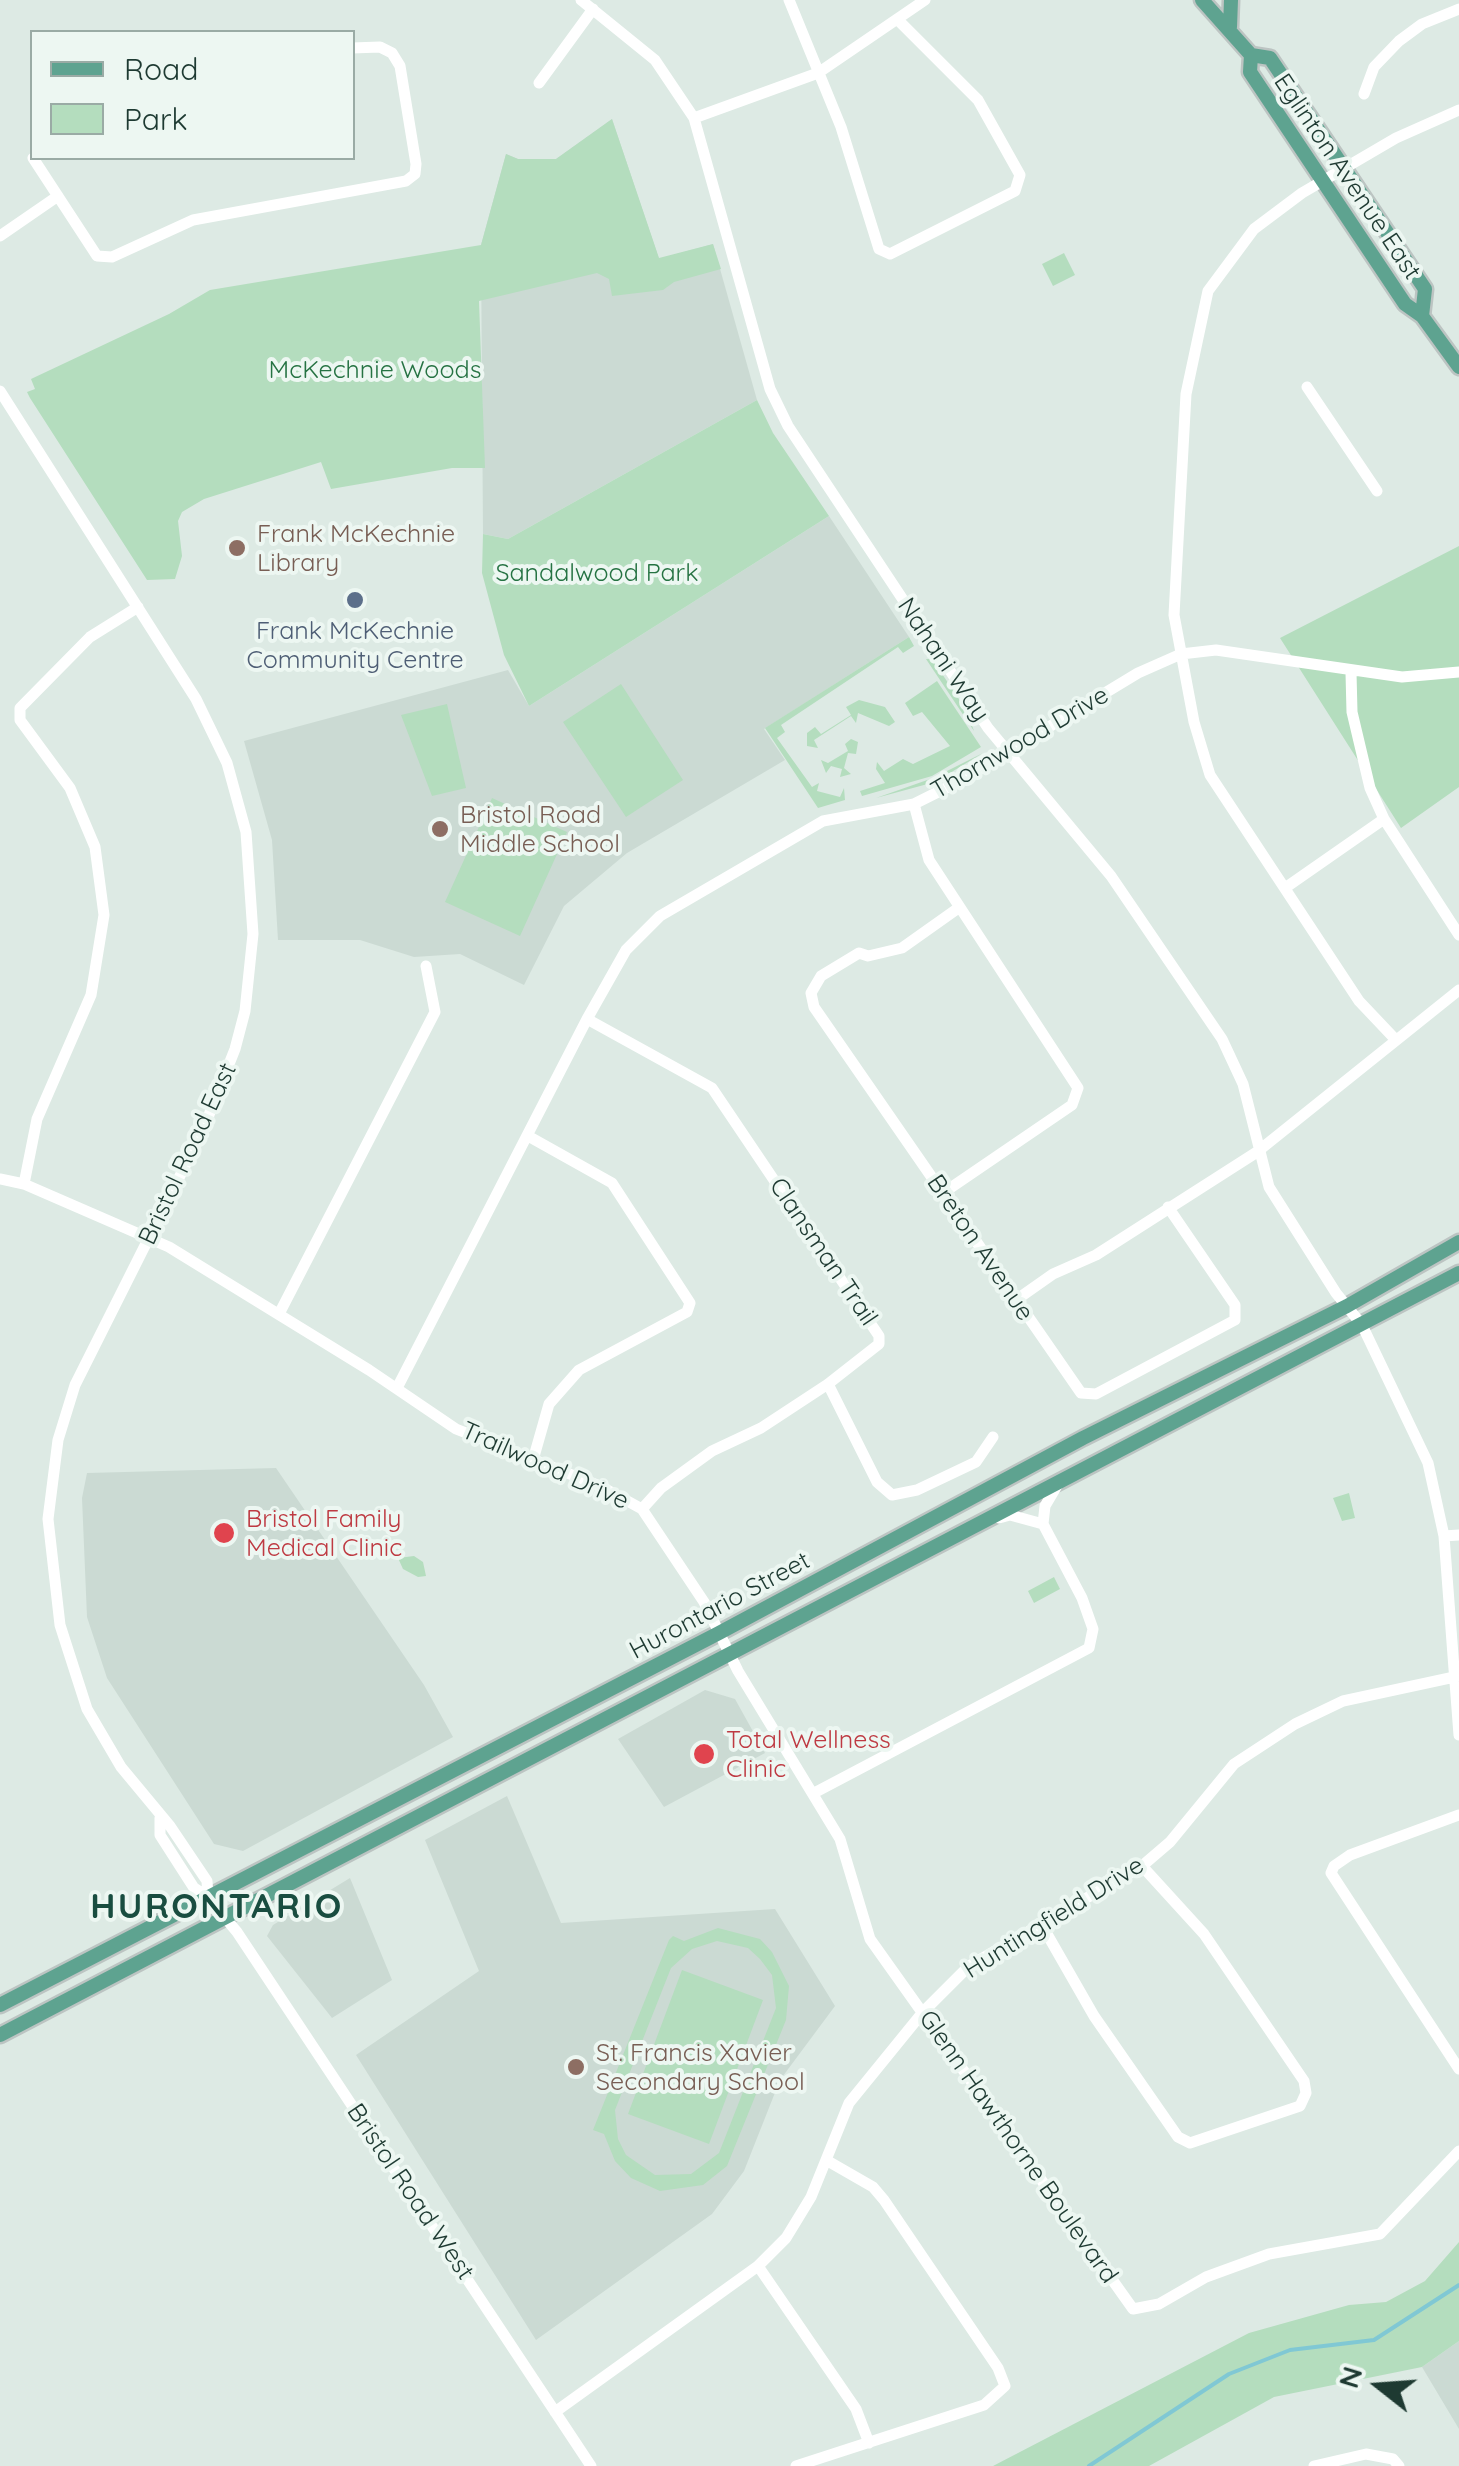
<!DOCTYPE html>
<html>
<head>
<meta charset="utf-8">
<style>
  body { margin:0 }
  #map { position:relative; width:1459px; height:2466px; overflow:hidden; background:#ddeae4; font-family:Quicksand,sans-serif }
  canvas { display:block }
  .legend { position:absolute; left:30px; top:30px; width:325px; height:130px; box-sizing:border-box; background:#edf7f2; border:2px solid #9aaba5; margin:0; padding:12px 18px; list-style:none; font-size:30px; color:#1e3a32 }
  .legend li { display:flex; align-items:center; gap:20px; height:50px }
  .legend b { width:50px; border:2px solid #9aaba5 }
  .north { position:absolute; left:1329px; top:2336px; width:100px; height:100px; -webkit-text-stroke:8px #edf7f2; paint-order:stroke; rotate:287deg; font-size:28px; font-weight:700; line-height:40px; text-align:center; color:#1e3a32 }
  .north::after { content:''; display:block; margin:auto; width:35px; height:45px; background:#1e3a32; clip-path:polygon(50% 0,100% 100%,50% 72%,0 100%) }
</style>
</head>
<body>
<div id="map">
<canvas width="1459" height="2466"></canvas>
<ul class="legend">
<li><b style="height:12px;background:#5ea390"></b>Road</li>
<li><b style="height:28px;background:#b4ddbe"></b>Park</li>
</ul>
<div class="north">N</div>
</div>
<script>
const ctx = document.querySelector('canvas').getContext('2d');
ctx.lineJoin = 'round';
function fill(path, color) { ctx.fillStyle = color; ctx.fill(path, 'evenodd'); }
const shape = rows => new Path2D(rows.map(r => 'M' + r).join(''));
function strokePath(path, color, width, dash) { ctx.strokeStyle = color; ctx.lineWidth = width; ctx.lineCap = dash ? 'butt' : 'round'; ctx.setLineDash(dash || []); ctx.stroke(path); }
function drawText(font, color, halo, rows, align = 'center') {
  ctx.font = font + ' Quicksand,sans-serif'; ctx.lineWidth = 8; ctx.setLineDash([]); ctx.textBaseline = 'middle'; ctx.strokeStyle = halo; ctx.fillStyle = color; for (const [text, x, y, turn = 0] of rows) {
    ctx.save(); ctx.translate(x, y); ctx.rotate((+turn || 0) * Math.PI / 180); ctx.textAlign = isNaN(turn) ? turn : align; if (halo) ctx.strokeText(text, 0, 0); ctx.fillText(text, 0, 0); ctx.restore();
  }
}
fill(shape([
  [612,119,659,259,713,244,757,400,508,539,483,534,481,245,506,154,518,159,556,159],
  [829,516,909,637,764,729,785,760,627,853,564,906,524,985,460,954,414,957,360,940,278,940,272,840,244,741,508,670,529,706],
  [276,1468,424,1685,453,1737,243,1851,214,1844,107,1678,87,1617,82,1498,87,1473],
  [705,1690,735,1699,765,1753,664,1807,618,1739],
  [507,1796,561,1923,775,1909,835,2006,780,2080,744,2171,712,2214,536,2340,356,2055,479,1971,425,1840],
  [350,1878,392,1980,332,2018,267,1936,273,1925],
  [1459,2341,1459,2429,1422,2367]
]), '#cbdad3');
fill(shape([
  [612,119,659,258,713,244,721,269,674,282,663,290,612,296,609,279,597,273,479,301,485,468,452,468,331,489,321,462,204,499,182,512,178,521,182,556,175,579,147,580,30,398,27,392,35,389,31,379,169,314,210,290,481,245,506,154,518,159,556,159],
  [1064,253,1075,275,1053,286,1042,264],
  [757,400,773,433,829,516,529,706,504,655,482,573,483,534,508,539],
  [1459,546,1459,787,1401,828,1280,638],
  [909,637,914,646,903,653,898,647,781,725,785,732,777,738,812,787,819,783,817,791,840,797,844,788,845,800,818,808,765,728],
  [926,659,932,659,967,711,974,731],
  [937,681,981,747,932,776,862,796,860,791,885,783,876,769,877,762,884,771,903,759,913,764,950,746,922,712,913,716,905,703],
  [621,684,683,780,626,817,563,722],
  [859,700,885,707,895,722,889,726,858,713,856,723,851,716,814,740,818,748,807,746,807,733,815,727,821,734,851,715,846,707],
  [447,704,466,788,432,796,401,715],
  [851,739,858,742,856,754,848,753,844,768,851,774,840,777,842,769,831,766,826,773,821,760,828,763,848,751,845,744],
  [983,753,935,782,876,798,933,778],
  [492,798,567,832,520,936,445,902],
  [1349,1493,1355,1518,1342,1521,1333,1498],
  [414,1556,423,1562,426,1576,418,1577,403,1569,398,1558],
  [1054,1577,1060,1589,1034,1603,1028,1591],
  [718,1928,760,1939,772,1952,789,1986,786,2020,727,2166,703,2185,660,2191,631,2178,615,2161,604,2134,593,2130,669,1940,673,1936,684,1941],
  [717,1941,748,1948,760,1959,772,1975,776,2008,719,2153,691,2174,655,2175,626,2155,618,2139,615,2110,671,1968,692,1949],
  [682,1970,763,2000,709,2144,628,2114],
  [1459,2242,1459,2341,1422,2367,1274,2397,1149,2466,993,2466,1249,2333,1349,2305,1386,2302,1425,2281]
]), '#b4ddbe');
strokePath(shape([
  [1089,2466,1229,2374,1290,2350,1374,2340,1459,2285]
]), '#80c8d4', 4);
const major = shape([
  [1202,0,1251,55,1270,58,1425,289,1422,316],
  [1230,27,1231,0],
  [1251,55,1250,72,1405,304,1422,316,1459,367],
  [0,2005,719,1633,1083,1438,1347,1306,1459,1242],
  [0,2035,1459,1273]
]);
strokePath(major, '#bcc4c2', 19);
strokePath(shape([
  [581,0,655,60,694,118,770,389,788,426,988,728,1111,876,1222,1039,1243,1084,1269,1187,1336,1293,1362,1325,1428,1463,1444,1536,1459,1735],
  [789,0,841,127,879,249,890,254,1015,191,1020,175,978,100,898,20],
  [539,83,593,9],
  [1364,94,1374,67,1399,41,1422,24,1459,9],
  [694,118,818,73,925,0],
  [33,158,97,256,112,257,193,220,406,181,415,174,416,164,400,66,392,53,380,47,352,48],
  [0,236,58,196],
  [1307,387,1377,491],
  [0,391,196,699,227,763,246,832,253,934,245,1011,235,1049,203,1130,75,1385,58,1440,48,1519,60,1625,87,1709,121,1767,170,1826,207,1881,208,1897],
  [1351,673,1352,712,1370,788,1384,819,1459,935],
  [914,804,929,860,1078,1088,1072,1105,943,1193],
  [1285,888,1384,819],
  [957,909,902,948,868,956,859,953,821,976,811,993,814,1007,1081,1393,1096,1394,1235,1320,1235,1305,1168,1207],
  [587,1019,712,1088,879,1336,879,1344,828,1384,761,1428,712,1451,661,1488,642,1509],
  [1395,1039,1359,1001,1210,775,1194,722,1174,615,1186,394,1208,291,1254,229,1302,193,1396,138,1459,110],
  [528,1136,612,1183,690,1303,687,1312,579,1370,549,1404,533,1460],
  [0,1179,24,1184,169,1247,369,1370,456,1429,600,1486,642,1509,704,1602,738,1671,840,1839,870,1939,1133,2309,1159,2304,1206,2277,1269,2254,1380,2234,1459,2151],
  [24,1184,37,1119,91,995,104,915,95,847,70,788,20,720,20,708,90,637,138,607],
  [1016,1300,1053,1274,1096,1255,1257,1152,1459,990],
  [279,1314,435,1012,426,966],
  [828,1384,877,1482,892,1495,917,1490,976,1462,993,1437],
  [397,1388,587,1019,626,950,660,916,823,821,914,804,958,782,1138,673,1181,654,1216,650,1402,677,1459,672],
  [999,1518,1010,1515,1043,1524],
  [1444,1536,1459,1535],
  [814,1793,1089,1648,1093,1629,1082,1598,1043,1524,1045,1506,1058,1484],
  [1459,1815,1350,1855,1334,1866,1331,1873,1459,2069],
  [160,1818,160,1835,194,1888,208,1897,237,1932,591,2466],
  [1043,1927,1094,2016,1178,2137,1190,2143,1300,2106,1306,2093,1304,2081,1204,1934,1142,1866],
  [758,2266,856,2409,869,2443],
  [555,2412,758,2266,786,2238,811,2197,849,2103,923,2012,969,1966,1142,1866,1170,1842,1234,1764,1295,1724,1343,1701,1459,1676],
  [796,2466,984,2405,1005,2386,998,2368,884,2200,873,2187,826,2160],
  [1314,2466,1366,2454,1393,2459,1399,2466]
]), '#fff', 11);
strokePath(major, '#5ea390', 14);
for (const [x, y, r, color] of [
  [237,548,10,"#8d6e63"],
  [355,600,10,"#5c6f8a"],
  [440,829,10,"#8d6e63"],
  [224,1533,12,"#e0444e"],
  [704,1754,12,"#e0444e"],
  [576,2067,10,"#8d6e63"]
]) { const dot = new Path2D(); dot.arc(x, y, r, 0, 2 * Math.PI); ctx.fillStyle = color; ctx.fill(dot); strokePath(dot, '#edf7f2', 4); }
drawText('25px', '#1e3a32', '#edf7f2', [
  ["Eglinton Avenue East",1347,177,56],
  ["Nahani Way",943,660,56],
  ["Thornwood Drive",1020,743,-30],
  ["Bristol Road East",188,1154,-65],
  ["Breton Avenue",980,1248,56],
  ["Clansman Trail",823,1252,56],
  ["Trailwood Drive",545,1466,24],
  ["Hurontario Street",720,1606,-28],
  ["Huntingfield Drive",1054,1918,-32],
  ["Glenn Hawthorne Boulevard",1018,2147,55],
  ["Bristol Road West",410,2192,56]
]);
drawText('25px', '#267343', '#edf7f2', [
  ["McKechnie Woods",375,370],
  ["Sandalwood Park",597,573]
]);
drawText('25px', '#785e54', '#edf7f2', [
  ["Frank McKechnie",257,534],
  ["Library",257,563],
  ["Bristol Road",460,815],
  ["Middle School",460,844],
  ["St. Francis Xavier",596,2053],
  ["Secondary School",596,2082]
], 'left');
drawText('25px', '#4e5e75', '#edf7f2', [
  ["Frank McKechnie",355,631],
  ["Community Centre",355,660]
]);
drawText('25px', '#be3a42', '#edf7f2', [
  ["Bristol Family",246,1519],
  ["Medical Clinic",246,1548],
  ["Total Wellness",726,1740],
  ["Clinic",726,1769]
], 'left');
ctx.letterSpacing = '2.5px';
drawText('bold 35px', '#194d40', '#edf7f2', [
  ["HURONTARIO",217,1907]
]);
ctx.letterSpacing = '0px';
</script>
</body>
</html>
